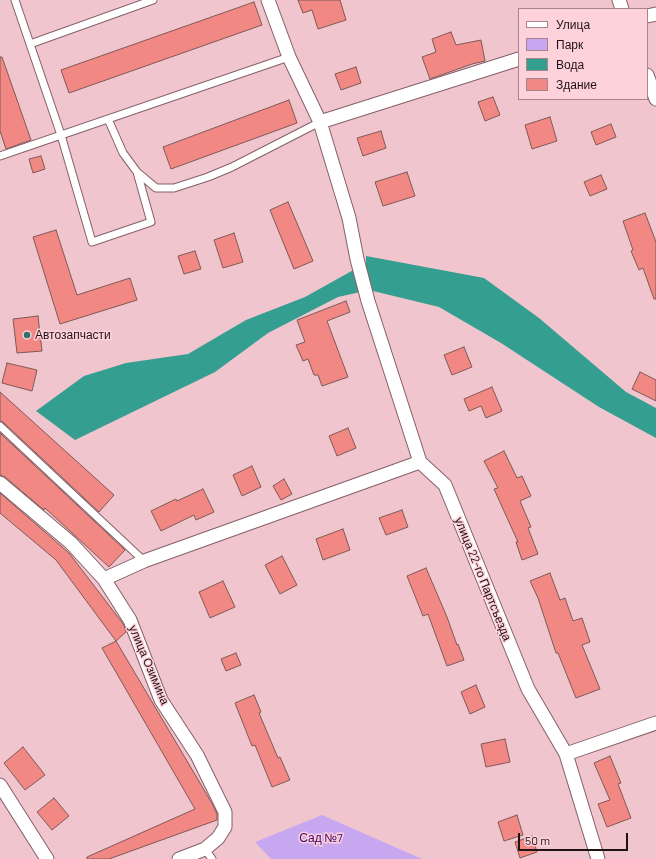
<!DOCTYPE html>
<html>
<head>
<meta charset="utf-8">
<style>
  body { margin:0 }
  #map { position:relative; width:656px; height:859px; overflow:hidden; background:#f0c5ce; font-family:Barlow,sans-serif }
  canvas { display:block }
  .legend { position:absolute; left:518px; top:8px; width:130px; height:92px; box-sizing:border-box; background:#fdd2db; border:1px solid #a5858c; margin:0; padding:5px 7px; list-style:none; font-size:12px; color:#201115 }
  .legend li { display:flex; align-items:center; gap:8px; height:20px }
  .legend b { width:20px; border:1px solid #a5858c }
  .scale { position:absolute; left:518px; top:833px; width:110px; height:18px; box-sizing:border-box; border:2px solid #201115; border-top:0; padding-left:5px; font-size:12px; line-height:14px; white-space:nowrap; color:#201115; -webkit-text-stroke:3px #fdd2db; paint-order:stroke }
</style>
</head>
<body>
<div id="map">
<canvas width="656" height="859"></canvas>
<ul class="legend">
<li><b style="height:5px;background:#fff"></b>Улица</li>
<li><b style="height:11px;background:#c7a8f0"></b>Парк</li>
<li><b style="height:11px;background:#349e91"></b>Вода</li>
<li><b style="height:11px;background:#f18883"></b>Здание</li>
</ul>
<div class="scale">50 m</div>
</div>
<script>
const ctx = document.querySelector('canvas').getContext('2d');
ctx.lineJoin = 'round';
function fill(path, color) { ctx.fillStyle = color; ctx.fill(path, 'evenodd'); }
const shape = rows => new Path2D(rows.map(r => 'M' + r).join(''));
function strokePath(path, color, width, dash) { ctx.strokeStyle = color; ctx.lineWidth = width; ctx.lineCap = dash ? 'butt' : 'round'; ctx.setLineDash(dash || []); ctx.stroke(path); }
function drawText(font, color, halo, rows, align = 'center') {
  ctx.font = font + ' Barlow,sans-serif'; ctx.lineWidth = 3; ctx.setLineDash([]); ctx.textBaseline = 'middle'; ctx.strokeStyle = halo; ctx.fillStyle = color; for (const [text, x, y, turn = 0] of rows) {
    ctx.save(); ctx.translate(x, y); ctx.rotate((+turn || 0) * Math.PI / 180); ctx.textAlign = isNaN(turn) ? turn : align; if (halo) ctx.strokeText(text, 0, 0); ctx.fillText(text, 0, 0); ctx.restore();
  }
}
fill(shape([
  [322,815,422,859,271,859,255,842]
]), '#c7a8f0');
fill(shape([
  [366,256,484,278,539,318,626,392,656,408,656,438,599,407,501,343,439,307,369,290,338,297,268,333,215,372,75,440,36,411,84,376,126,363,188,354,246,320,305,297,366,263]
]), '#349e91');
const building = shape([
  [298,0,340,0,346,20,318,29,312,10,303,13,298,0],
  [254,2,262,25,69,93,61,70,254,2],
  [451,32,456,45,481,40,485,61,472,64,430,79,422,57,436,52,432,39,451,32],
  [0,57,2,57,31,140,6,149,0,131,0,57],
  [356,67,361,83,341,90,335,74,356,67],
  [493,97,500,115,485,121,478,102,493,97],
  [289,100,297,123,171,169,163,147,289,100],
  [550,117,557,141,532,149,525,125,550,117],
  [611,124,616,137,596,145,591,132,611,124],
  [381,131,386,148,363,156,357,138,381,131],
  [41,156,45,169,33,173,29,159,41,156],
  [407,172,415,196,383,206,375,182,407,172],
  [601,175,607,189,590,196,584,182,601,175],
  [288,202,313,261,294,269,270,210,288,202],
  [645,213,656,242,656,299,654,299,643,268,639,270,631,251,633,250,623,221,645,213],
  [56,230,77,295,130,278,137,300,60,324,33,237,56,230],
  [234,233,243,262,223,268,214,240,234,233],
  [195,251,201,269,184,274,178,256,195,251],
  [346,301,350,312,327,321,348,377,322,386,318,375,314,375,308,359,303,361,296,345,305,342,297,320,346,301],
  [38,316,42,351,17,353,13,319,38,316],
  [464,347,472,367,452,375,444,355,464,347],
  [7,363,37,370,32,391,2,383,7,363],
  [640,372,656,380,656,401,632,389,640,372],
  [492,387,502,411,486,418,481,406,469,411,464,399,492,387],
  [0,392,114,495,99,512,3,422,0,421,0,392],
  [348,428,356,448,337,456,329,436,348,428],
  [0,433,125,550,109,567,45,508,44,510,5,477,0,475,0,433],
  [504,451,517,478,522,476,531,496,520,501,531,527,528,528,538,554,522,560,516,542,518,542,494,489,498,488,484,461,504,451],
  [252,466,261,487,242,496,233,475,252,466],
  [284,479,292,494,281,500,273,486,284,479],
  [203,489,214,512,196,520,194,515,161,531,151,511,176,499,177,501,203,489],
  [0,493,69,553,124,625,126,632,116,641,56,560,0,513,0,493],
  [402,510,408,527,386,535,379,518,402,510],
  [343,529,350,550,323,560,316,539,343,529],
  [282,556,297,585,280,594,265,565,282,556],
  [426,568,447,617,457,645,458,644,464,660,447,666,428,614,423,616,407,576,426,568],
  [550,573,560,600,565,598,573,621,582,618,590,642,582,645,600,689,576,698,558,653,556,653,538,598,530,581,550,573],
  [223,581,235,607,210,618,199,592,223,581],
  [116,641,213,805,217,814,217,820,109,859,87,859,87,857,195,809,102,648,116,641],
  [236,653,241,665,226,671,221,659,236,653],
  [476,685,485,707,470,714,461,692,476,685],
  [254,695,261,712,259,713,278,758,280,757,290,780,272,787,255,745,252,746,235,703,254,695],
  [505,739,510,762,486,767,481,744,505,739],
  [23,747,45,775,25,790,4,763,23,747],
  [610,756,621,783,618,784,631,818,607,827,598,804,610,800,594,763,610,756],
  [54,798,69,816,52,830,37,812,54,798],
  [517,815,523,835,504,841,498,822,517,815],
  [532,836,537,852,520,858,515,842,532,836]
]);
fill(building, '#f18883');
strokePath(building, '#7e5956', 1);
const lane = shape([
  [15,0,61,135,92,242,151,222,137,172],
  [30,44,153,0],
  [108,119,123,153,137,172,156,188,174,188,208,177,232,167,320,122],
  [0,156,289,57],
  [0,426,144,561],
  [205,849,212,859]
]);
const street = shape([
  [268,0,289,57,320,122,349,218,357,259,368,301,420,462,445,485,528,689,566,754,598,859],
  [619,0,622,9],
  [647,16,656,14],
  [647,75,656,99],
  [320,122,519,59],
  [0,483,71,543,104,579,130,620,161,700,197,755,225,812,225,827,218,838,205,849,179,859],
  [104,579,144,561,420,462],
  [566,754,656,723],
  [0,785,47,859]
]);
strokePath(lane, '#856068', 9);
strokePath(street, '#856068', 15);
strokePath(lane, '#fff', 7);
strokePath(street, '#fff', 13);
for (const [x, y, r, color] of [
  [27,335,4,"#2c736a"]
]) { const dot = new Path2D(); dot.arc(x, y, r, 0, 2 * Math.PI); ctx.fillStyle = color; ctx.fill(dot); strokePath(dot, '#fdd2db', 1.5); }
drawText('12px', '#201115', '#fdd2db', [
  ["Автозапчасти",35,335]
], 'left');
drawText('12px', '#201115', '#fdd2db', [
  ["улица 22-го Партсъезда",483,579,68],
  ["улица Озимина",149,665,67]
]);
drawText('12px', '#3d0067', '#fdd2db', [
  ["Сад №7",321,838]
]);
</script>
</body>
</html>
